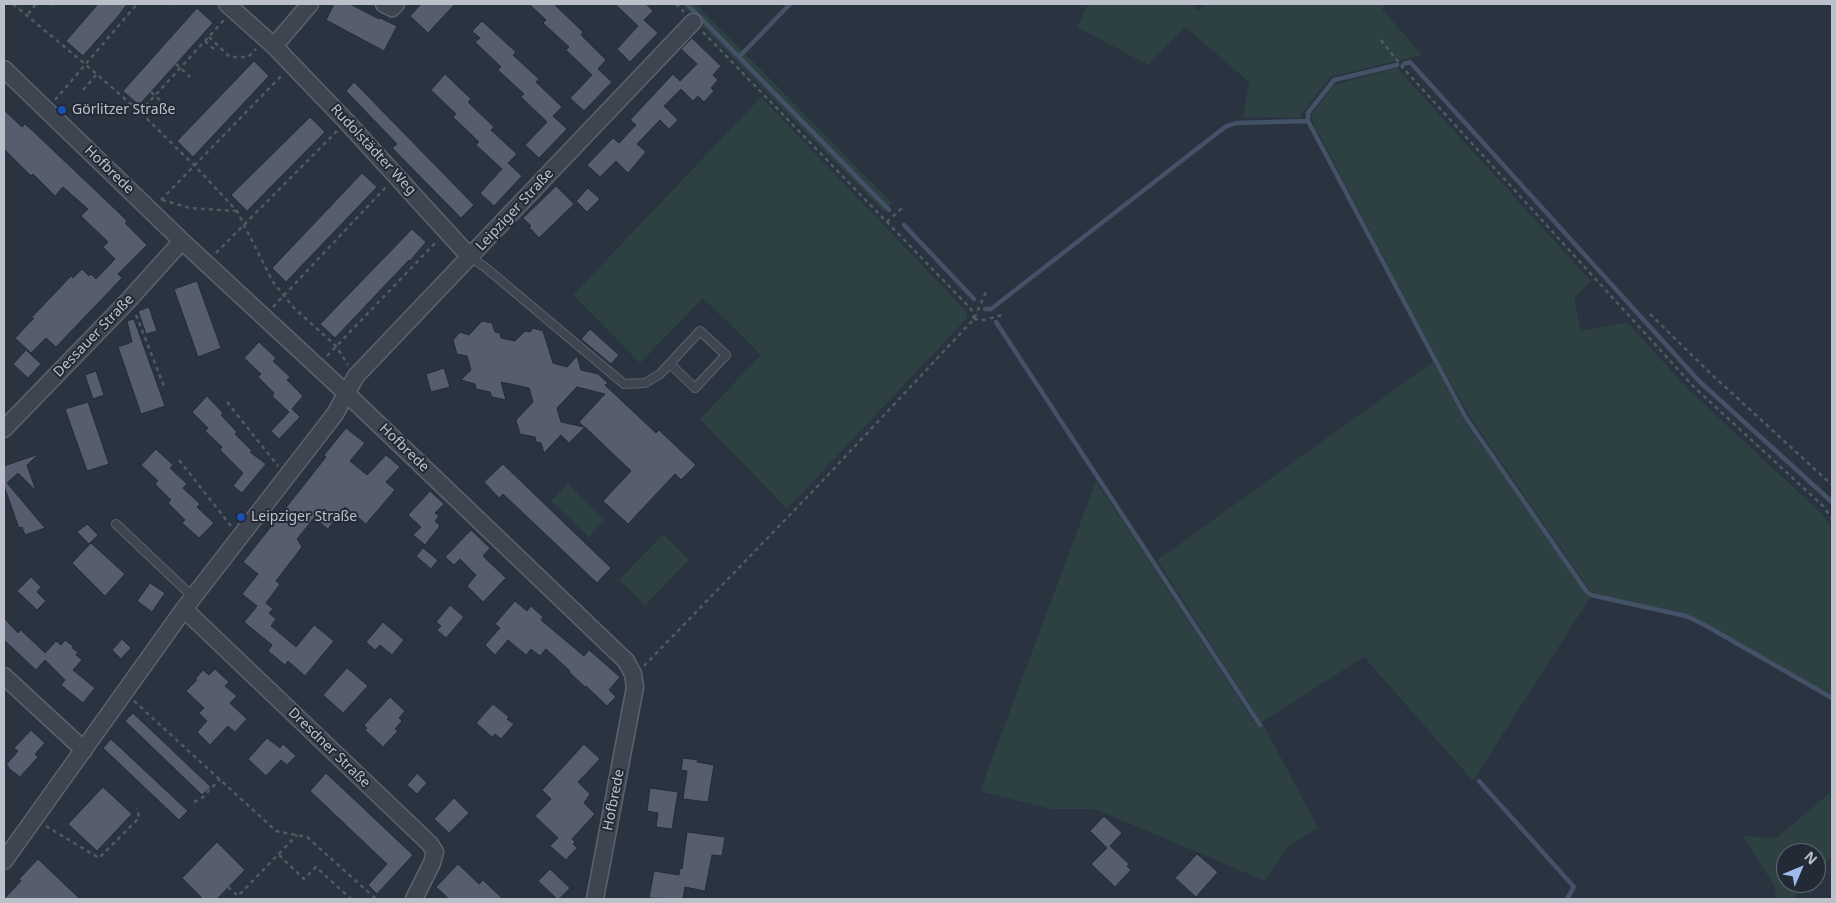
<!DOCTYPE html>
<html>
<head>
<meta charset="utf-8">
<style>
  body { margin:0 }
  #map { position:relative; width:1836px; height:903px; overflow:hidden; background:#2a3340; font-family:"Noto Sans",sans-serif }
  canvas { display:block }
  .frame { position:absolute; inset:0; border:5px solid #bbc0ca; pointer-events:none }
  .north { position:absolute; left:1776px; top:843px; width:50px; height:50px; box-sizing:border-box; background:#232a35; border:1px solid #606671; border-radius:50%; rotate:45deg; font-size:14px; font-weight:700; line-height:20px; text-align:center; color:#bbc0ca }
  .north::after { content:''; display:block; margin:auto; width:18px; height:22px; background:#9ebaec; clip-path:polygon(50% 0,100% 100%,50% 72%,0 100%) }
</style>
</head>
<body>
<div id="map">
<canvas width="1836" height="903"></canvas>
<div class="frame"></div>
<div class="north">N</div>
</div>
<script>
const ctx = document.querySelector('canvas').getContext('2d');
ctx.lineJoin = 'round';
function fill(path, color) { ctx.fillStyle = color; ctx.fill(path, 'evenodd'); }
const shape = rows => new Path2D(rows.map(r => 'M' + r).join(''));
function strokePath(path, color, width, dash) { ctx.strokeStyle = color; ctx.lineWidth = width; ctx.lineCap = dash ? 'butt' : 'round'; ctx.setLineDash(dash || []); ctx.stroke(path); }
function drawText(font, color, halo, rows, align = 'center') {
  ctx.font = font + ' "Noto Sans",sans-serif'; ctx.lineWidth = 4; ctx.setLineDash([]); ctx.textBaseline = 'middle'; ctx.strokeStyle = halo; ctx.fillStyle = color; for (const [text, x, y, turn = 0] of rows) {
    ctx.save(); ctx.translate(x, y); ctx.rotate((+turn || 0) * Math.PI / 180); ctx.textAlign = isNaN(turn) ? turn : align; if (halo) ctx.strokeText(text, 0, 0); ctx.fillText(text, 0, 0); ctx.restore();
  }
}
fill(shape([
  [680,4,696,4,892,203,884,212],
  [1088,4,1191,4,1198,11,1205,4,1385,4,1382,9,1422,55,1330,77,1299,118,1243,117,1249,82,1185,27,1148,65,1077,27],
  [1397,68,1591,281,1574,299,1581,331,1627,322,1689,390,1822,514,1832,528,1832,695,1687,614,1605,596,1591,592,1470,417,1438,360,1314,125,1311,115,1334,85],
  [761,97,966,311,967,318,787,509,700,419,761,355,703,298,640,363,573,295],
  [1433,362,1465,422,1590,598,1473,781,1364,657,1262,722,1318,828,1288,846,1265,881,1095,809,1050,809,980,791,1096,481,1257,726,1261,722,1157,560],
  [568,484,605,520,589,537,551,501],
  [663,534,689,560,645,605,619,580],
  [1832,791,1832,857,1816,872,1816,853,1786,853,1786,883,1806,883,1793,899,1776,899,1775,887,1743,836,1776,838]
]), '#2d4042');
strokePath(shape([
  [687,4,889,210],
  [739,57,790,4],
  [1404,64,1410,62,1699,381,1832,502],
  [1397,65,1334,80,1308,113,1308,121,1466,418,1587,592,1591,595,1686,616,1703,624,1832,698],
  [904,225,974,299],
  [985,309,991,309,1225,127,1236,123,1308,121],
  [996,322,1260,725],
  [1479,781,1574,887,1567,899]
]), '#445268', 4.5);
const building = shape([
  [98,4,127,4,120,14,83,56,66,41,98,4],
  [334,4,350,4,379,19,380,18,397,26,384,51,326,20,334,4],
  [421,4,455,4,428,33,410,16,421,4],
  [529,4,554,4,583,32,581,35,606,60,598,69,612,82,584,111,570,98,592,75,566,50,569,47,543,23,546,20,529,4],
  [615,4,646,4,653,11,644,20,658,33,630,62,617,49,638,26,615,4],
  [197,8,213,23,139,105,123,91,197,8],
  [482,21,516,52,513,55,539,79,536,82,562,107,553,116,567,129,539,158,525,145,547,122,521,97,524,94,498,70,501,67,475,42,480,38,472,31,482,21],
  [692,38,721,66,713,75,718,80,711,88,714,91,704,102,698,96,693,101,681,89,664,106,678,120,669,129,660,120,637,144,646,152,628,173,616,161,600,177,587,165,613,138,619,143,636,125,630,120,673,74,680,81,697,64,681,49,692,38],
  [254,61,269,76,193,157,177,141,254,61],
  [445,74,471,99,468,102,494,127,491,130,517,154,508,163,522,176,494,206,480,193,502,169,476,145,479,142,453,117,456,114,431,90,445,74],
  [354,82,474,205,461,218,392,148,397,144,346,91,354,82],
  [4,110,22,127,25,124,35,133,116,210,127,221,125,223,147,245,118,274,122,278,56,347,46,338,31,353,15,338,34,318,31,318,71,276,73,278,82,269,89,276,91,274,96,279,115,259,103,247,108,242,81,216,88,209,63,187,55,196,33,174,31,176,4,149,4,110],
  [310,117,325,132,247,211,231,195,310,117],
  [362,173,377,187,286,282,272,268,362,173],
  [556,186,574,204,539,238,529,227,531,226,523,218,556,186],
  [588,188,600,199,587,212,576,201,588,188],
  [412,229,426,242,410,261,409,260,335,338,320,324,412,229],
  [197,281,221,348,198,357,174,289,197,281],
  [149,307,157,331,146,334,138,311,149,307],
  [134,319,165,406,141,414,118,347,132,342,127,321,134,319],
  [482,321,492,323,495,332,500,333,501,338,515,341,525,331,530,332,533,328,543,331,553,363,567,367,577,356,581,370,598,374,608,383,605,385,656,433,659,430,696,465,681,480,675,474,628,524,603,501,631,471,585,427,569,443,561,435,544,453,541,443,536,442,535,437,520,434,516,420,533,402,529,388,501,382,506,400,492,397,490,392,476,389,475,384,461,380,471,370,467,356,457,354,453,340,460,332,469,335,482,321],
  [577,387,605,394,579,422,584,427,561,422,557,408,577,387],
  [590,329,619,355,611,364,581,339,590,329],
  [259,342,276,358,273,361,290,377,287,380,303,396,292,409,300,417,279,439,271,431,289,412,272,396,274,393,258,377,261,374,244,358,259,342],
  [26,350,41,364,28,378,13,364,26,350],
  [444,368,450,387,431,392,426,374,444,368],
  [96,371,104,395,93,399,85,375,96,371],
  [207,396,223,413,221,415,237,432,235,434,252,451,250,452,266,464,242,493,233,486,243,473,220,450,222,447,205,431,208,428,192,412,207,396],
  [88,402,109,464,87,471,65,409,88,402],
  [346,428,365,443,350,461,367,475,386,455,400,467,386,482,395,490,366,524,345,507,328,529,314,518,297,539,302,547,276,581,280,584,266,603,273,609,269,613,276,619,271,626,296,647,314,625,334,641,305,676,288,661,285,665,268,651,272,645,244,622,257,606,242,594,258,574,243,562,326,457,324,455,346,428],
  [156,449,173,465,170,468,187,484,183,488,200,504,197,507,214,523,199,538,182,523,185,520,168,503,171,500,155,484,158,481,141,465,156,449],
  [39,454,27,465,36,491,18,473,7,483,45,528,25,535,22,527,19,528,4,486,4,466,39,454],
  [503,464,611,568,597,583,503,494,499,498,484,482,503,464],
  [430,491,444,504,435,513,439,516,435,521,440,526,425,545,413,535,421,527,408,515,430,491],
  [87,524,98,535,89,544,77,532,87,524],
  [471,530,490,548,483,556,506,578,483,602,467,586,476,575,460,559,454,565,445,557,471,530],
  [91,543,125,574,105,596,72,563,91,543],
  [423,548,438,560,431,569,416,556,423,548],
  [31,577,41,587,37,592,46,601,37,610,17,591,31,577],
  [150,583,165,593,152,612,137,601,150,583],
  [515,601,527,611,531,606,543,617,541,620,584,656,589,650,620,677,609,690,616,697,607,706,586,686,585,687,569,672,570,671,546,649,540,656,531,649,526,655,508,640,495,655,485,645,500,628,495,624,515,601],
  [450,605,464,617,446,638,437,630,441,626,436,622,450,605],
  [4,618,18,633,21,630,45,653,56,641,61,645,65,640,73,646,72,648,78,652,76,655,82,660,73,670,95,688,83,703,61,685,65,680,45,660,36,670,4,640,4,618],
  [383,622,404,640,392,655,380,645,375,650,366,642,383,622],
  [122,639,131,648,121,659,112,650,122,639],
  [347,668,368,686,343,713,323,695,347,668],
  [215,669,229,682,225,686,237,696,230,703,247,719,235,732,228,726,210,745,197,732,207,721,199,713,204,708,186,691,197,680,195,679,203,670,209,675,215,669],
  [390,697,405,711,399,718,402,721,395,729,398,731,383,747,365,730,367,728,364,725,390,697],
  [493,704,509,717,507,719,514,724,501,739,495,734,492,737,476,723,493,704],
  [133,713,211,787,202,795,125,721,133,713],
  [31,730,45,743,35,754,38,757,20,777,8,768,9,767,6,765,18,751,14,748,31,730],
  [267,738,280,748,283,744,296,756,287,765,281,760,266,776,248,759,267,738],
  [111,739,188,811,179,820,103,748,111,739],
  [584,744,600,759,578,782,590,794,584,803,595,814,572,839,575,842,573,844,577,848,566,860,550,846,558,838,535,816,551,799,542,790,584,744],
  [683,758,698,760,697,762,714,765,708,802,683,799,687,771,681,770,683,758],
  [326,773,413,855,377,894,368,885,387,864,310,791,326,773],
  [417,773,427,783,417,794,407,785,417,773],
  [103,787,132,814,97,851,68,824,103,787],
  [650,788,678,792,672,829,656,827,658,813,647,811,650,788],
  [454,798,469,813,449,833,434,819,454,798],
  [1104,816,1122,833,1110,846,1129,864,1127,866,1131,870,1115,887,1091,864,1107,848,1090,831,1104,816],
  [687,832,725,837,722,856,712,855,705,891,685,887,683,899,649,898,654,871,679,875,680,868,682,869,687,832],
  [217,842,245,870,217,899,203,899,182,878,217,842],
  [1197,854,1218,872,1196,897,1175,878,1197,854],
  [38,859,80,899,4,899,21,881,19,879,38,859],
  [458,864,479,884,483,880,503,899,449,899,436,887,458,864],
  [550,869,570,888,559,899,557,899,538,881,550,869]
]);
fill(building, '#565e6d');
strokePath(building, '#252c37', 1);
const service = shape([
  [470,257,486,268,624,384,645,383,660,374,700,331,726,355,695,388,670,364],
  [116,524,193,597]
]);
const minor = shape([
  [227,4,274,46,346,121,470,257],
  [384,4,392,8,396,4],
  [274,46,310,4],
  [4,69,182,241,347,394,626,661,633,674,635,687,595,899],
  [4,429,126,303,182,241],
  [184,609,430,844,435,852,432,863,414,899],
  [4,676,84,750],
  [4,861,184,609,335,414,356,376,693,22]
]);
strokePath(service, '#5c636d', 10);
strokePath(minor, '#5c636d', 19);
strokePath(shape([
  [13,4,85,64,140,112,195,166,237,211,273,282,294,308,336,346,348,365],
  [51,4,53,5],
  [173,4,180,4],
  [676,4,684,12],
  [28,14,36,4],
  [703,32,971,309,974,319],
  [209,37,230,57,248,57,256,49],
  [1381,40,1404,69,1694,387,1823,506,1832,519],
  [205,41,215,50],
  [176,64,190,77],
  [83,90,97,74],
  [151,92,164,104],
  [55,100,137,4],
  [140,112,224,20],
  [161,200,282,75],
  [162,200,190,208,236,211],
  [887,222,903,207],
  [216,253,337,131],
  [273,307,386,187],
  [1650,314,1709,372,1832,485],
  [136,315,164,386],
  [974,319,984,320,1002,315],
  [327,356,437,241],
  [227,402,278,466],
  [179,460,231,526],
  [644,666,813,491,974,319,986,292],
  [134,701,276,831,307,837,376,899],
  [194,802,202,798,220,779],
  [46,826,99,858,139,818,137,808],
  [279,855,304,879,316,867,351,899],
  [228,887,238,896,297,835]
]), '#4c5d60', 2.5, [4, 4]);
strokePath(service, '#3e4550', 8);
strokePath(minor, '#3e4550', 16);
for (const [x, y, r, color] of [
  [62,110,5,"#1a4fb4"],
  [241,517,5,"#1a4fb4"]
]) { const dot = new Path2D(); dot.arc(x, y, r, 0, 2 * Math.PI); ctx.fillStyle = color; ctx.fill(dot); strokePath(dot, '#232a35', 2); }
drawText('14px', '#bbc0ca', '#232a35', [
  ["Görlitzer Straße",72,110],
  ["Leipziger Straße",251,517]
], 'left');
drawText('14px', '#bbc0ca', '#232a35', [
  ["Rudolstädter Weg",373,150,47],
  ["Hofbrede",109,170,44],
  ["Leipziger Straße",515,210,-47],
  ["Dessauer Straße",94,336,-46],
  ["Hofbrede",404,448,44],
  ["Dresdner Straße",329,748,44],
  ["Hofbrede",614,800,-79]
]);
</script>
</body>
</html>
